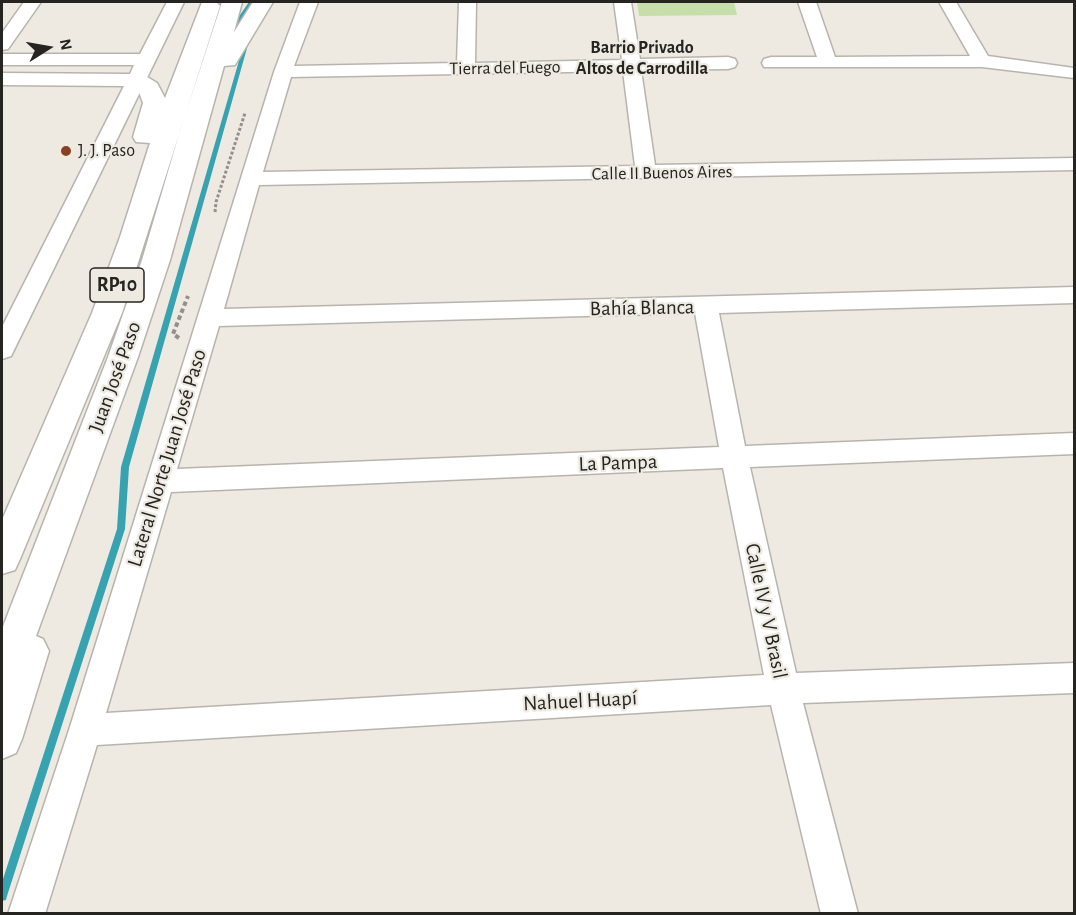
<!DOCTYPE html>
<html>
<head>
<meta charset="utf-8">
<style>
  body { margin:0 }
  #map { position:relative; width:1076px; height:915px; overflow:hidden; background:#eeeae2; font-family:"Alegreya Sans",sans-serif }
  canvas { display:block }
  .frame { position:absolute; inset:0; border:3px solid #262421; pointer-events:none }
  .north { position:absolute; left:18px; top:18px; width:60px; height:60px; -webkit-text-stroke:4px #eeeae2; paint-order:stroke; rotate:79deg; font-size:16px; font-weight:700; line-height:24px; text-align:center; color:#262421 }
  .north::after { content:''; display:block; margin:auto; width:21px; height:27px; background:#262421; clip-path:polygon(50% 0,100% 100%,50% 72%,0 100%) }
</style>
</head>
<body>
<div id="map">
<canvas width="1076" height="915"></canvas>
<div class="frame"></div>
<div class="north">N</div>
</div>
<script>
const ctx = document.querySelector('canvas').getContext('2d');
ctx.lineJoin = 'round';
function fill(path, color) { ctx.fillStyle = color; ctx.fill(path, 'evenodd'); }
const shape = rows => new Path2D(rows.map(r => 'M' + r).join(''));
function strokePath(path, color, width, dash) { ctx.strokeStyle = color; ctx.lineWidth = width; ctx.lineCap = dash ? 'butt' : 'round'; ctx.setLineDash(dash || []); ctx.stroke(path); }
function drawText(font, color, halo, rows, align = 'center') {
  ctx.font = font + ' "Alegreya Sans",sans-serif'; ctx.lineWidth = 4.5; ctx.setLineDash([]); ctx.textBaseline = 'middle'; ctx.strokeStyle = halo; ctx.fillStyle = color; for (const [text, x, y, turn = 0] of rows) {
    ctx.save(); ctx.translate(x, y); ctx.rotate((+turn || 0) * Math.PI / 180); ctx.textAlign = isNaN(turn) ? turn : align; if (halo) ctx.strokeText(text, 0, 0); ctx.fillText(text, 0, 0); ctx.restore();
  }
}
fill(shape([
  [637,2,734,2,737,15,639,16]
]), '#c6deaa');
fill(shape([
  [249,2,253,2,235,29,231,29,231,28,249,2],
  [245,40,249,41,129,467,125,529,7,896,6,900,2,901,2,882,117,529,121,467,245,40]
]), '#38a3b0');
const minor = shape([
  [24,2,41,2,8,49,2,50,2,33,24,2],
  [167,2,184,2,14,350,11,356,2,359,2,327,124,86,2,85,2,73,130,74,134,65,2,65,2,54,140,54,167,2],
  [300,2,318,2,294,66,457,63,459,2,476,3,475,63,622,60,614,2,631,2,640,59,728,57,735,59,737,63,735,67,728,69,641,70,655,165,1074,158,1074,170,259,185,224,309,1074,287,1074,303,719,313,745,446,1074,433,1074,454,750,467,796,673,1074,663,1074,693,803,703,858,914,821,914,771,705,97,745,45,914,8,914,69,730,274,72,300,2],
  [623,71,635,166,263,172,291,77,623,71],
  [695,313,719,447,177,469,219,326,695,313],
  [723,468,764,675,106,713,171,492,723,468],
  [798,2,816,2,835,57,970,56,939,2,956,2,988,56,1074,68,1074,78,982,67,764,67,762,63,764,59,771,57,817,57,798,2]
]);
const highway = shape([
  [202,2,216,2,220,6,122,313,20,559,15,570,2,574,2,520,92,313,120,237,150,143,136,142,133,137,143,103,139,92,124,80,128,75,136,73,144,75,157,83,165,98,202,2],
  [222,2,242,2,234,32,253,2,273,2,235,65,224,66,170,260,138,357,36,636,43,639,49,651,22,739,16,753,2,759,2,629,108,357,142,260,180,131,222,2]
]);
strokePath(minor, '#b8b4ad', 3);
strokePath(highway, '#b8b4ad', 3);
strokePath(shape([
  [215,212,216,202,245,113]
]), '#938f8a', 3, [3, 2]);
strokePath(shape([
  [179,338,173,334,188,296]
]), '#938f8a', 4, [4.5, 3]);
fill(minor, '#fff');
fill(highway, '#fff');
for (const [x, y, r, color] of [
  [66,151,6,"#894022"]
]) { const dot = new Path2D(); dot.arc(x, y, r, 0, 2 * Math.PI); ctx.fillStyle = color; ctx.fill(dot); strokePath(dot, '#eeeae2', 2); }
drawText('bold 18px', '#262421', '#eeeae2', [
  ["Barrio Privado",642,48],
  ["Altos de Carrodilla",642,69]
]);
drawText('18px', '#262421', '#eeeae2', [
  ["Tierra del Fuego",505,68,-1],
  ["Calle II Buenos Aires",662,173,-1]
]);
drawText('18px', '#262421', '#eeeae2', [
  ["J. J. Paso",78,151]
], 'left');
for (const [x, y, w] of [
  [117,285,54]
]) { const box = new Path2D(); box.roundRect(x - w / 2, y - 17, w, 34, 4.5); ctx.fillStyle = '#eeeae2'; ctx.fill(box); strokePath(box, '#262421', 1.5); }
drawText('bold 20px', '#262421', null, [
  ["RP10",117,285]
]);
drawText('21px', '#262421', '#eeeae2', [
  ["Bahía Blanca",642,308,-1],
  ["Juan José Paso",115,377,-70],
  ["Lateral Norte Juan José Paso",167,458,-73],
  ["La Pampa",618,463,-2],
  ["Calle IV y V Brasil",766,611,78],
  ["Nahuel Huapí",580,701,-3]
]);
</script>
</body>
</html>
